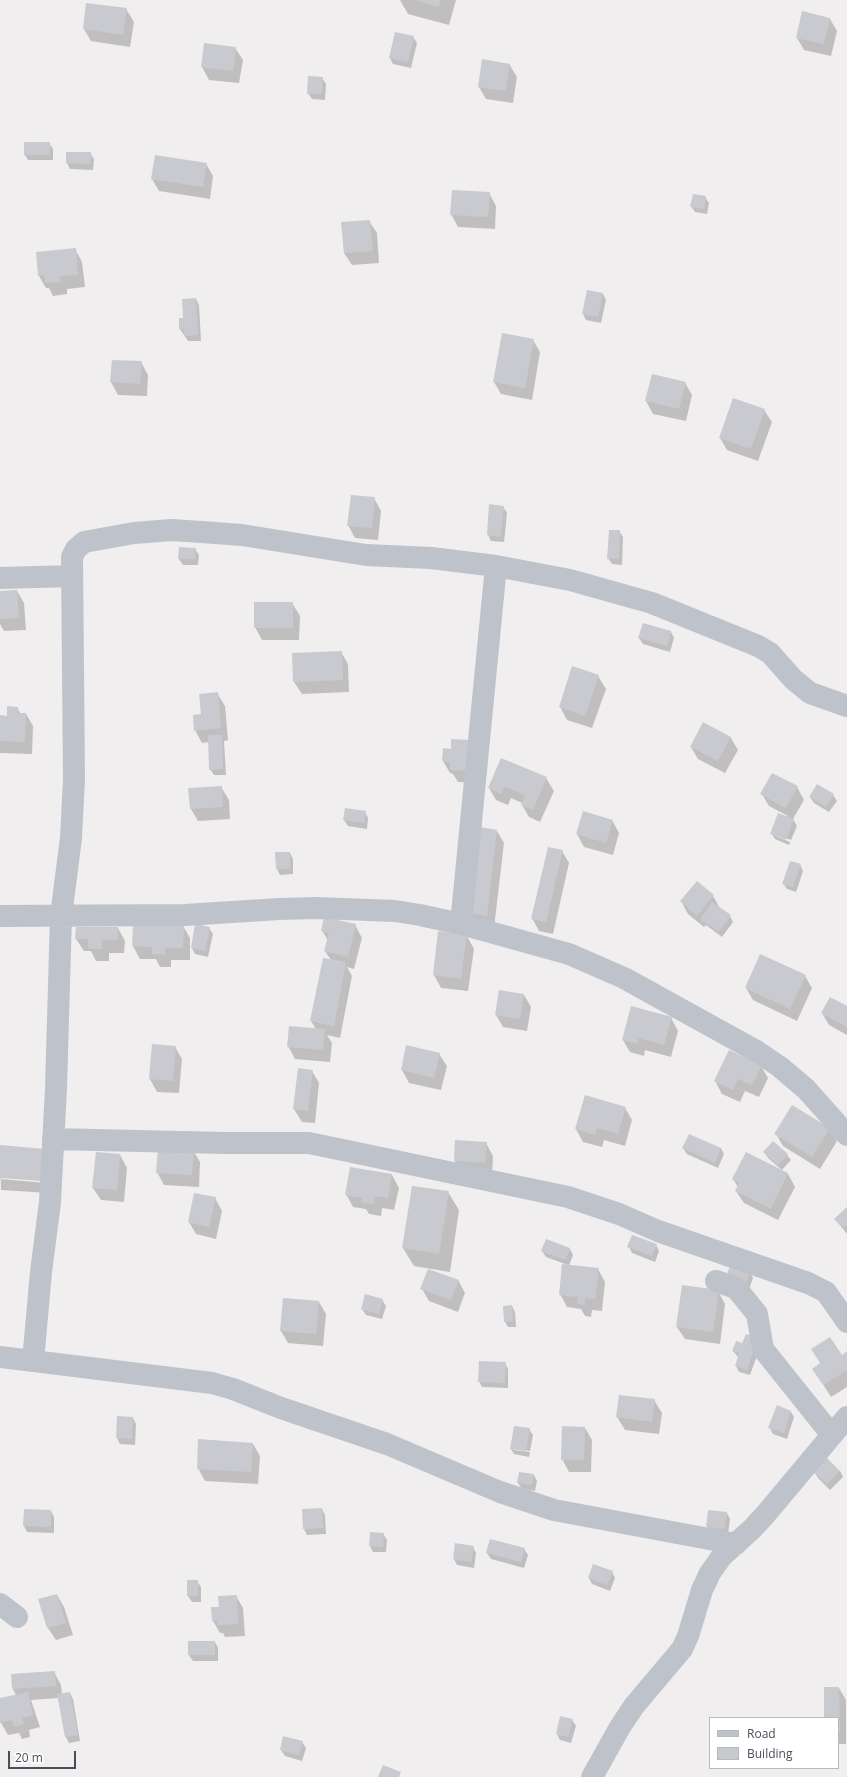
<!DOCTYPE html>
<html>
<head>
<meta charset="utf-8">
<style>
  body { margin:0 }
  #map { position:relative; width:847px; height:1777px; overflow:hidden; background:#f0eeee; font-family:"Open Sans",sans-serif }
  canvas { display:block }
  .legend { position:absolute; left:709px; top:1717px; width:130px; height:52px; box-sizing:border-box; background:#fff; border:1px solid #b6b9bd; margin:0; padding:5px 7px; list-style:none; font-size:12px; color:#494f59 }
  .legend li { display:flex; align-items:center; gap:8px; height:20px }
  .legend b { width:20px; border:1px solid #b6b9bd }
  .scale { position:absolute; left:8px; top:1751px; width:68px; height:18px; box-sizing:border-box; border:2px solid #494f59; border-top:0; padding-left:5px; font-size:12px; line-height:14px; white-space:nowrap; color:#494f59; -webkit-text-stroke:3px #fff; paint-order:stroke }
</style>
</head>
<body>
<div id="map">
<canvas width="847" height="1777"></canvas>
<ul class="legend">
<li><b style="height:5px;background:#bec3cb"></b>Road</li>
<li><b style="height:11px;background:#c9cad0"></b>Building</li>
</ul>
<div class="scale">20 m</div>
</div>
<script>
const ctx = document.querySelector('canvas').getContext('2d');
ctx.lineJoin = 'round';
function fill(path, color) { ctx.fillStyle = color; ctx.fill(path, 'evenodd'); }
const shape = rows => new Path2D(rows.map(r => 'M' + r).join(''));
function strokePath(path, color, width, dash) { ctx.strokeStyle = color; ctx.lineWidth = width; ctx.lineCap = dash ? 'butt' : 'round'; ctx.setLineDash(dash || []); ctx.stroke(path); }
fill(shape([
  [400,0,456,0,449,25,408,14],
  [126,9,134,22,130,47,91,41,84,29],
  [830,19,837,31,831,56,804,50,797,38],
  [413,37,417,43,411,68,393,64,390,58],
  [205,44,235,48,243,60,239,83,209,80,202,67],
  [509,64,517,77,513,103,486,99,479,87],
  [322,78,326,84,325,100,312,99,308,93],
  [49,143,53,149,53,160,28,160,24,154],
  [67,153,90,153,94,159,93,170,70,169,67,163],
  [206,164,213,176,210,199,159,191,152,179],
  [489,193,496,206,495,229,458,227,451,214],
  [705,197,709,203,707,214,695,212,691,206],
  [369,221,377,233,379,263,352,265,344,253,342,223],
  [75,249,82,262,85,287,67,289,67,294,53,296,49,288,46,288,39,276],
  [603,294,606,300,601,323,586,320,583,314],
  [196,299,199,305,201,341,188,341,180,329,184,319],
  [533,340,540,352,532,400,501,394,494,382],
  [112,361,141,362,148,375,147,396,118,395,111,382],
  [685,383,692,395,686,421,653,414,646,401],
  [764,410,772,422,758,461,727,450,720,438],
  [374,498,381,511,378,540,355,538,348,525],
  [503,507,507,513,504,542,491,541,488,535],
  [619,531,623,537,622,565,612,564,608,558],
  [195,549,199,555,198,565,183,565,179,559],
  [17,591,24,603,26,630,4,631,0,624,0,592],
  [292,603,300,616,299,640,262,640,255,627],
  [671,632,674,638,670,652,643,644,639,638],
  [341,652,348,664,349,692,302,694,294,682],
  [573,668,598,676,606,689,592,728,567,720,560,707],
  [217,693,225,706,228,740,224,741,226,775,214,775,210,769,209,742,202,743,195,730,202,715],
  [17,708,21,714,26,714,33,726,32,754,0,753,0,716,8,717],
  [704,723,731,738,738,750,725,773,698,759,691,747],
  [452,750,476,783,458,782,453,774,450,773,443,761],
  [546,778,554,791,540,822,529,817,522,805,522,803,511,798,508,805,496,800,489,788],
  [221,787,229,800,230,819,198,821,191,809],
  [797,787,804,800,793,819,797,826,789,845,775,839,771,833,788,816,769,806,762,794],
  [775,834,791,840,790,842,775,836],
  [833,795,837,801,829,812,814,803,810,797],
  [365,812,368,818,367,829,348,826,344,820],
  [612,820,619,833,613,855,584,847,577,834],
  [497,831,504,843,494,928,477,926,470,913],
  [562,851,569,863,553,934,539,931,532,918],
  [290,853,293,859,293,874,280,875,277,869],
  [800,865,803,871,796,892,787,889,783,883],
  [713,896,720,908,730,916,733,922,722,937,706,925,704,927,688,914,681,901],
  [134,925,183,926,190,938,190,960,171,960,171,967,160,967,156,959,140,959,133,946],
  [355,925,362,938,354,969,347,967,352,976,340,1038,327,1035,332,1043,330,1062,295,1059,288,1046,316,1029,311,1021,331,960,325,951,328,941,322,930],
  [118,928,125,941,124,953,109,953,109,961,96,961,91,951,84,951,76,939],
  [209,928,213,934,208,957,195,954,192,948],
  [439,933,467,936,474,949,468,991,441,988,434,975],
  [805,976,812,988,797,1021,753,1000,746,988],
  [524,995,531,1007,527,1031,503,1027,496,1015],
  [847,1007,847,1035,829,1025,822,1013],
  [671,1018,678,1031,671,1057,645,1050,644,1056,630,1052,623,1040],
  [153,1045,175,1047,182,1059,179,1093,157,1092,150,1079],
  [439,1054,447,1066,441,1090,409,1083,402,1070],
  [761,1066,768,1078,759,1097,745,1091,740,1102,722,1094,715,1081],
  [299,1070,312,1071,319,1083,315,1123,302,1122,294,1109],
  [585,1096,625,1108,632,1120,625,1146,604,1140,602,1147,583,1142,576,1129],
  [830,1129,837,1141,820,1169,783,1146,776,1134],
  [486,1143,493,1156,492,1175,462,1173,455,1161],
  [0,1146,44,1150,49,1193,1,1190],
  [0,1177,47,1181,47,1183,0,1179],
  [683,1148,721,1148,724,1154,718,1168,687,1154],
  [193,1150,200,1162,199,1187,164,1185,157,1172],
  [765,1153,787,1155,791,1160,782,1170,768,1158],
  [746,1154,788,1174,795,1187,778,1220,744,1203,736,1191,738,1187,733,1179],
  [120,1155,127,1168,124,1202,101,1200,93,1188],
  [392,1175,399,1188,394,1210,382,1208,381,1216,369,1214,366,1209,353,1207,346,1194],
  [448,1192,459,1210,450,1272,414,1266,403,1248],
  [215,1198,222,1211,216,1239,196,1234,189,1222],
  [847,1209,847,1234,835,1219],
  [656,1245,659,1251,655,1262,632,1253,629,1247],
  [570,1249,573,1255,569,1266,598,1269,605,1282,602,1311,592,1310,591,1317,585,1316,581,1309,567,1307,560,1294,568,1265,546,1257,542,1251],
  [750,1272,753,1278,749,1289,731,1282],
  [458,1280,465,1293,458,1312,429,1301,422,1289],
  [718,1291,725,1304,720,1344,685,1339,677,1327],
  [382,1300,386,1306,382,1319,366,1315,362,1309],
  [319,1302,326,1314,323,1346,288,1343,281,1331],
  [512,1306,515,1312,516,1327,508,1327,505,1322],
  [743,1345,761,1345,750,1375,739,1372,736,1366,739,1358,733,1351],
  [847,1354,847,1387,831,1397,821,1381,841,1356],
  [505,1363,508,1369,508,1388,482,1387,479,1381],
  [620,1396,654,1400,662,1413,659,1434,625,1430,617,1417],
  [791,1412,794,1417,787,1439,773,1434,770,1428],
  [133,1418,136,1424,135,1445,120,1444,117,1438],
  [585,1428,592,1440,591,1472,569,1472,562,1459],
  [529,1429,533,1435,530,1451,514,1448,514,1450,530,1452,529,1457,514,1454,511,1449],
  [253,1444,260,1456,258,1484,205,1481,198,1468],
  [840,1471,843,1477,830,1490,818,1478,815,1473],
  [534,1475,537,1481,535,1491,522,1489,518,1483],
  [322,1509,325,1515,326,1534,307,1535,304,1529],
  [51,1511,54,1517,54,1533,27,1532,24,1526],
  [727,1513,730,1519,728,1534,710,1532,707,1526],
  [383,1534,387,1540,386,1552,373,1552,370,1546],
  [473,1547,476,1553,474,1568,457,1565,454,1559],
  [524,1549,528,1555,524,1568,491,1559,487,1553],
  [612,1572,615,1578,610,1591,592,1584,589,1578],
  [197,1581,201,1587,201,1602,192,1602,188,1596],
  [57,1595,64,1607,73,1635,56,1640,48,1628,39,1600],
  [236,1596,243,1608,245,1636,225,1637,223,1633,220,1633,213,1621],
  [215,1642,218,1648,218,1661,193,1661,189,1655],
  [54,1672,61,1685,62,1694,70,1693,73,1699,80,1741,69,1743,66,1737,59,1698,31,1700,40,1727,29,1730,30,1737,22,1739,19,1733,8,1735,0,1721,0,1699,16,1695,13,1689],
  [839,1688,846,1700,846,1744,838,1744,838,1718,825,1718],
  [572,1720,576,1726,571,1743,560,1740,557,1734],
  [302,1742,306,1748,302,1761,285,1756,281,1750]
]), '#0003');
fill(shape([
  [415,0,440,0,439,7],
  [86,3,127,8,123,35,83,29],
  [802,11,830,18,824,44,796,38],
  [395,32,414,36,408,62,389,58],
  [204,43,236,47,233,71,201,67],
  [482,59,510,64,506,91,478,87],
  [308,76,323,77,322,94,307,94],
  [24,142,50,142,50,155,24,155],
  [66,152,91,152,91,164,66,163],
  [155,155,207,163,203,187,151,179],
  [452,190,490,192,488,217,450,215],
  [693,194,706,196,704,209,690,207],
  [370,220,373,251,344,253,341,222],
  [76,248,78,275,60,276,61,282,45,283,44,275,38,276,36,252],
  [587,290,603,293,598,317,582,314],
  [196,298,198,335,184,336,184,329,179,329,179,318,183,318,182,299],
  [502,333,534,339,525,388,493,382],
  [112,360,142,361,140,384,110,382],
  [652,374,686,382,679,409,645,401],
  [733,398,765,409,751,449,719,438],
  [351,495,375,497,372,528,347,526],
  [489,504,504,506,501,537,487,535],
  [609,530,620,530,619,559,607,559],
  [179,547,196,548,195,559,178,559],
  [17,590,19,618,0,619,0,591],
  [254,602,293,602,293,628,254,628],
  [643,623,671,631,667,646,638,638],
  [342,651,343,680,293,682,292,653],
  [572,666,599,675,585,716,559,707],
  [218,692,221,728,194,731,193,715,201,714,199,694],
  [7,706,18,707,18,713,26,713,25,742,0,741,0,715,7,716],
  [703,722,731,737,718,761,690,747],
  [208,735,222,735,223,769,209,770],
  [451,739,471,740,469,771,450,770,450,762,442,761,443,748,451,749],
  [501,758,547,777,533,810,521,805,525,795,504,786,501,794,488,788],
  [772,773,798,786,786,808,760,794],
  [817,784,834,794,826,807,809,797],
  [222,786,223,807,190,809,188,788],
  [345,808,366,811,364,823,343,820],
  [583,811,613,820,606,843,576,834],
  [778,813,794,819,786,840,770,834],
  [480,827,497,830,487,916,469,913],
  [548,847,563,850,546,922,531,919],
  [275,852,290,852,290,869,276,869],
  [790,861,801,864,793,887,782,884],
  [697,881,714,895,697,916,680,901],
  [712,902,731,915,719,932,700,919],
  [324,917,356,924,348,957,324,951,329,933,321,931],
  [133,924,184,925,183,948,165,948,165,955,152,954,152,947,132,946],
  [195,924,210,927,205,951,191,948],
  [76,927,118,927,118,940,102,940,102,949,88,949,88,939,75,939],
  [438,931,467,935,461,979,433,975],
  [760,954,806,975,790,1009,745,988],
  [323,958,346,962,334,1026,310,1021],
  [499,990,524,994,520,1019,495,1015],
  [830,997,847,1006,847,1027,821,1013],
  [631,1006,672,1017,664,1045,638,1038,637,1044,622,1040],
  [289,1026,325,1029,323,1050,287,1047],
  [152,1044,176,1046,173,1081,149,1079],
  [406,1045,440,1053,434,1078,401,1070],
  [729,1050,762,1065,752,1085,738,1079,733,1090,714,1081],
  [298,1068,313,1070,308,1111,293,1109],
  [585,1095,626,1107,618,1134,597,1128,595,1135,575,1129],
  [792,1105,830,1128,812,1157,774,1134],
  [689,1134,721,1148,715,1163,682,1148],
  [455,1140,487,1142,485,1163,454,1161],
  [773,1141,788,1154,778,1165,763,1152],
  [0,1145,45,1149,42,1181,0,1178],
  [158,1147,194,1149,192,1175,156,1173],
  [96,1152,120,1154,117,1190,92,1188],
  [746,1152,788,1173,771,1209,735,1191,739,1183,732,1179],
  [350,1167,392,1174,388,1198,375,1196,374,1204,361,1202,362,1198,345,1195],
  [412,1186,449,1191,439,1254,402,1248],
  [194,1193,216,1197,209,1227,188,1222],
  [847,1207,847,1225,843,1228,834,1219],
  [632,1235,657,1244,652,1256,627,1247],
  [546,1239,570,1248,566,1260,541,1251],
  [562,1264,599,1268,595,1299,585,1298,585,1305,577,1304,578,1297,559,1295],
  [731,1264,750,1271,746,1283,726,1276],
  [428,1269,459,1280,451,1300,420,1289],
  [682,1285,719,1290,713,1332,676,1327],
  [365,1294,383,1299,379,1314,361,1309],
  [283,1298,319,1301,316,1334,280,1331],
  [512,1305,513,1321,504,1322,503,1306],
  [746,1334,758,1338,747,1370,735,1366,739,1353,732,1351,736,1341,742,1343],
  [830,1337,842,1355,847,1351,847,1370,823,1385,812,1369,820,1363,811,1349],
  [479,1361,506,1362,505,1383,478,1382],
  [619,1395,655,1399,652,1422,616,1417],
  [777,1405,791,1411,784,1433,768,1428],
  [117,1416,133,1417,132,1439,116,1438],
  [514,1426,530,1428,526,1451,510,1449],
  [562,1426,585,1427,584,1460,561,1460],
  [198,1439,253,1443,251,1472,197,1469],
  [827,1458,840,1471,827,1484,813,1472],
  [519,1472,534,1474,532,1485,517,1483],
  [322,1508,323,1528,303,1529,302,1509],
  [24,1509,51,1510,51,1527,23,1526],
  [708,1510,727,1512,725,1529,706,1527],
  [370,1532,384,1533,383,1547,369,1546],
  [490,1539,525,1548,521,1562,486,1553],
  [455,1543,474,1546,471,1562,453,1559],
  [593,1564,613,1571,607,1585,588,1578],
  [187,1580,198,1580,198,1596,187,1596],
  [57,1594,66,1623,47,1628,38,1599],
  [237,1595,238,1624,217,1625,217,1621,212,1621,211,1607,219,1607,218,1596],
  [188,1641,215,1641,215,1655,188,1655],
  [55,1671,56,1686,12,1689,11,1674],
  [824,1687,839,1687,840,1732,838,1732,838,1718,824,1718],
  [28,1692,33,1715,22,1718,24,1724,14,1727,12,1720,0,1723,0,1698],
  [70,1692,78,1735,65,1737,57,1694],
  [560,1716,573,1719,568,1737,556,1734],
  [283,1736,303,1741,299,1755,280,1750],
  [383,1765,401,1772,399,1777,378,1777]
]), '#c9cad0');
strokePath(shape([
  [0,578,72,576],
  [0,916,185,915,279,909,317,908,395,911,420,915,461,924,569,954,624,978,758,1052,780,1067,806,1089,847,1135],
  [461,924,496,566],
  [53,1139,225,1143,309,1143,568,1197,619,1214,658,1231,808,1283,826,1292,847,1322],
  [716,1281,736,1288,757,1314,763,1349,831,1434],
  [0,1357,212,1383,233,1389,281,1408,387,1444,500,1492,554,1510,736,1544],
  [33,1361,41,1272,50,1202,56,1088,61,916,71,838,74,780,72,557,76,549,84,542,134,533,171,530,202,532,242,535,366,555,431,558,496,566,570,580,652,603,758,646,770,653,793,679,810,693,847,706],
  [0,1604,17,1617],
  [592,1777,620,1727,634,1706,682,1649,688,1636,702,1590,710,1573,722,1556,752,1529,765,1515,847,1417]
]), '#bec3cb', 22);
</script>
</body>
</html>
